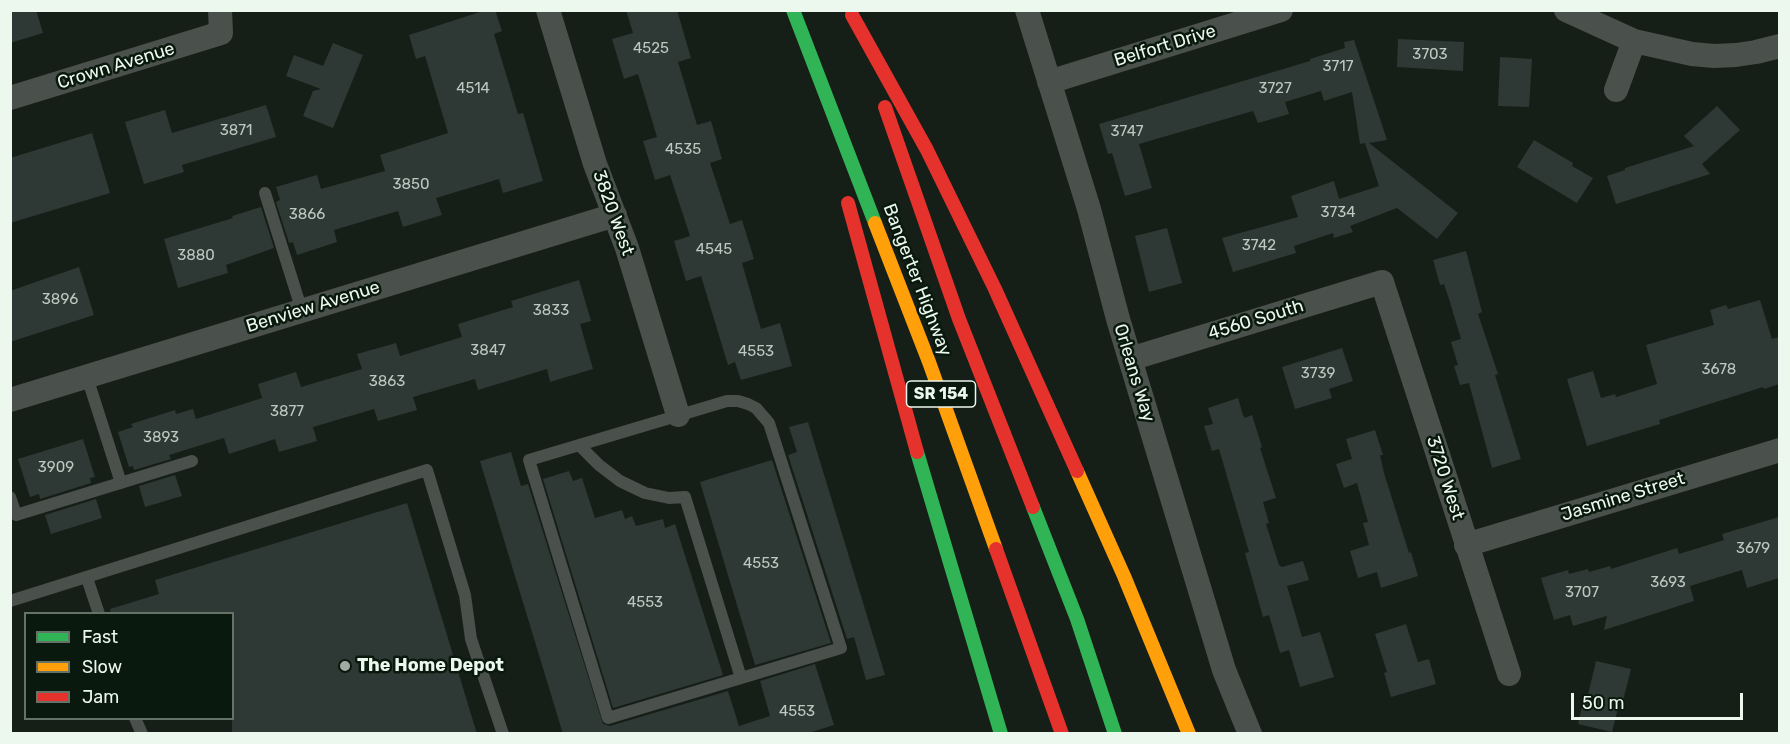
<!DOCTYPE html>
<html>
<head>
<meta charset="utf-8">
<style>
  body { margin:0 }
  #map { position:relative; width:1790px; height:744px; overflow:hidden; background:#161e18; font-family:Rubik,sans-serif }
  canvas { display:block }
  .frame { position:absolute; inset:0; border:12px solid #ecf7ee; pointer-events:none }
  .legend { position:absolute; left:24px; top:612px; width:210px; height:108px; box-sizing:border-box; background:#09190d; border:2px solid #647267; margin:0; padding:8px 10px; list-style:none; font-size:18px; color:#ecf7ee }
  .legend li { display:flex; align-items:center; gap:12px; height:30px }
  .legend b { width:30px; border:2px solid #647267 }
  .scale { position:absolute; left:1571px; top:693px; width:172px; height:27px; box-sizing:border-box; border:3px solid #ecf7ee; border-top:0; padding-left:8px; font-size:18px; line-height:21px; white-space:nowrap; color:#ecf7ee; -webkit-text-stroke:4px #09190d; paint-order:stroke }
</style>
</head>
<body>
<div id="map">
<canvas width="1790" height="744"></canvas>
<div class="frame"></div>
<ul class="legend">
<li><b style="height:8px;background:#30b455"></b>Fast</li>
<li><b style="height:8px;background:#ff9f0a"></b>Slow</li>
<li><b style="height:8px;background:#e5322d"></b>Jam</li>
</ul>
<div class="scale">50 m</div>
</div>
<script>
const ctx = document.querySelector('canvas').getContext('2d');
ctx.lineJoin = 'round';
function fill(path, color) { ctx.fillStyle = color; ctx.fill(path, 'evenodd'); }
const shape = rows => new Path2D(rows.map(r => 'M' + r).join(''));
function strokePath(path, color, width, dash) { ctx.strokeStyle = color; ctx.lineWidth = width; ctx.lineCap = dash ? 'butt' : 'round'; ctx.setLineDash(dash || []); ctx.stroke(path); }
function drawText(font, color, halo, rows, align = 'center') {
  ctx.font = font + ' Rubik,sans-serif'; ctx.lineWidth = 5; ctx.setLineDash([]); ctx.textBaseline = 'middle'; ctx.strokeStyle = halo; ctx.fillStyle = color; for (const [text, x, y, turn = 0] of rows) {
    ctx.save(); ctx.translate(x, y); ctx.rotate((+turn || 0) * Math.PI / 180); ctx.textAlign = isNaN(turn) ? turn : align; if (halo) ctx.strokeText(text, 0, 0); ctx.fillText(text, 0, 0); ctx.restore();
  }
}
fill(shape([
  [10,10,36,10,43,33,10,43],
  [486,10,495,10,502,31,494,34,518,114,523,113,543,181,503,193,499,179,436,198,442,215,403,227,398,211,334,230,337,242,297,255,293,242,289,243,276,202,280,200,276,187,317,175,321,189,385,171,380,155,448,133,425,56,416,59,409,35],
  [626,10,677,10,691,58,678,62,697,125,711,121,722,159,710,163,730,224,742,220,754,259,742,263,761,329,780,323,792,366,741,380,735,362,728,365,701,276,686,281,674,241,690,236,670,175,655,180,643,141,657,137,638,74,624,79,612,39,633,33],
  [1398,39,1464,42,1463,71,1397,67],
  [1354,40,1387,140,1369,143,1458,213,1437,239,1397,208,1350,226,1353,232,1334,238,1333,233,1294,246,1296,253,1233,272,1222,238,1298,217,1291,196,1334,181,1339,199,1379,186,1365,143,1360,144,1352,92,1324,101,1321,91,1285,102,1289,114,1258,123,1253,111,1139,144,1152,188,1125,196,1112,153,1108,154,1099,124,1310,61,1310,59,1345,48,1344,42],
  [333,43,363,55,333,128,303,116,313,91,321,89,286,76,294,55,323,66],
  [1500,57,1532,59,1529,107,1498,106],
  [266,105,276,137,182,165,184,172,144,184,125,122,165,110,172,133],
  [1717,106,1740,130,1702,164,1710,174,1616,204,1607,176,1625,170,1625,168,1694,146,1684,136],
  [92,133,110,193,10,223,10,158],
  [1534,140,1573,163,1572,166,1593,178,1577,203,1517,167],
  [261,207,274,248,226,265,228,273,178,288,164,239,233,218,232,216],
  [1167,228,1182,283,1149,292,1135,236],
  [1466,251,1482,312,1478,314,1498,374,1495,375,1521,459,1492,468,1469,383,1460,385,1454,366,1458,365,1451,342,1461,339,1449,299,1444,284,1440,285,1433,260],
  [79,267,94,315,10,342,10,291],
  [579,280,591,321,580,324,593,369,550,382,547,369,478,390,475,379,413,397,417,410,378,421,374,409,313,427,317,441,279,452,275,439,229,454,224,438,169,455,171,459,134,470,133,466,129,467,118,432,133,427,131,424,175,410,176,414,193,409,196,419,262,398,258,384,296,372,301,387,362,369,357,354,396,343,400,356,462,337,458,324,513,307,511,301],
  [1760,300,1772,339,1779,337,1779,384,1764,389,1763,387,1659,420,1660,424,1587,446,1567,379,1593,371,1601,398,1615,394,1616,397,1657,384,1646,345,1714,325,1710,310,1726,305,1728,309],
  [1342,348,1353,381,1329,389,1332,398,1295,409,1282,367],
  [1238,398,1243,415,1245,418,1252,415,1262,447,1260,448,1276,498,1263,502,1269,523,1266,524,1279,565,1282,567,1303,561,1309,580,1287,586,1302,637,1320,632,1334,677,1300,687,1289,650,1280,653,1269,615,1263,617,1245,553,1249,552,1219,449,1212,451,1204,426,1213,424,1208,408],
  [808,422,885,675,866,680,854,637,847,639,788,455,797,452,789,427],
  [1375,430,1383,455,1380,455,1384,473,1409,553,1411,552,1418,576,1381,588,1377,572,1358,578,1350,551,1369,545,1363,523,1368,522,1357,483,1344,488,1336,464,1352,459,1346,439],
  [83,439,95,477,90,478,91,483,40,499,39,494,30,497,18,459],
  [511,452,521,486,528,484,603,724,610,726,728,691,739,726,770,716,760,681,815,664,834,725,805,734,563,734,480,461],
  [772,460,831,643,755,665,700,482],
  [569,471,573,481,582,478,595,518,622,510,625,519,632,516,636,526,663,519,665,528,675,524,723,675,613,708,543,479],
  [175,475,182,496,145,507,139,486],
  [96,499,102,518,51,534,45,515],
  [407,503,477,734,232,734,232,614,111,614,110,609,159,594,155,580],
  [1779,517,1779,578,1747,588,1742,570,1690,586,1694,601,1604,630,1607,616,1573,626,1570,615,1554,620,1541,578,1568,570,1569,574,1588,569,1589,572,1610,566,1611,569,1677,548,1679,554,1724,540,1722,534],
  [1406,624,1418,662,1429,659,1436,684,1391,697,1384,673,1387,672,1375,634],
  [1596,661,1631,669,1621,709,1618,708,1612,732,1578,724,1584,698,1587,699]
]), '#2e3935');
strokePath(shape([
  [265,193,302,311],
  [87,377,121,483],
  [727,401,738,401,748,404,756,408,769,423,841,648,608,718,529,460,727,401],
  [579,445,599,465,620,481,645,493,669,498,685,497,741,678],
  [10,497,16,515,192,461],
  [87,578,99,614],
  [10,601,427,470,465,595,471,639,503,734],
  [135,718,142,734]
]), '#4a504b', 12);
strokePath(shape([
  [548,10,595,164,627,248,678,415],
  [1027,10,1089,209,1118,319,1224,670,1250,734],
  [1566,10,1634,41,1692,54,1714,56,1736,55,1756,52,1780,46],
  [1049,82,1281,10],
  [1616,90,1634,41],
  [10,98,221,33,220,10],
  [1130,359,1382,282,1509,674],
  [10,400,615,215],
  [1466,545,1780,450]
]), '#4a504b', 24);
strokePath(shape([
  [793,10,875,223],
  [917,452,1001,734],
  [1033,507,1077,619,1115,734]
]), '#30b455', 14);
strokePath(shape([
  [875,223,929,362,996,549],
  [1077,471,1124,576,1189,734]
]), '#ff9f0a', 14);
strokePath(shape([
  [852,15,927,150,995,289,1077,471],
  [885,107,959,319,1033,507],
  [848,203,917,452],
  [996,549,1062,734]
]), '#e5322d', 14);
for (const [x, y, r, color] of [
  [345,666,6,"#a1aba3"]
]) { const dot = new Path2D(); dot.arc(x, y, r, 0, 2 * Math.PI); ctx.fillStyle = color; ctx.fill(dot); strokePath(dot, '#09190d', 2); }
drawText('15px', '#bcc8c0', null, [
  ["4525",651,49],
  ["3703",1430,55],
  ["3717",1338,67],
  ["4514",473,89],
  ["3727",1275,89],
  ["3871",236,131],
  ["3747",1127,132],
  ["4535",683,150],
  ["3850",411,185],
  ["3734",1338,213],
  ["3866",307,215],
  ["3742",1259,246],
  ["4545",714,250],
  ["3880",196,256],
  ["3896",60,300],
  ["3833",551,311],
  ["3847",488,351],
  ["4553",756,352],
  ["3678",1719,370],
  ["3739",1318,374],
  ["3863",387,382],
  ["3877",287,412],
  ["3893",161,438],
  ["3909",56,468],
  ["3679",1753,549],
  ["4553",761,564],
  ["3693",1668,583],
  ["3707",1582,593],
  ["4553",645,603],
  ["4553",797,712]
]);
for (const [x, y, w] of [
  [941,394,69]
]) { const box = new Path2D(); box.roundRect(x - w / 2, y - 13, w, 26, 4.5); ctx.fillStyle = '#09190d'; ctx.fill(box); strokePath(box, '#ecf7ee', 1.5); }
drawText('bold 16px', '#ecf7ee', null, [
  ["SR 154",941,394]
]);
drawText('18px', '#ecf7ee', '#09190d', [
  ["Belfort Drive",1165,46,-17],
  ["Crown Avenue",116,66,-17],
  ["3820 West",613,213,70],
  ["Bangerter Highway",917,280,69],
  ["Benview Avenue",313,307,-17],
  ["4560 South",1256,320,-17],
  ["Orleans Way",1134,373,73],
  ["3720 West",1445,478,72],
  ["Jasmine Street",1623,497,-17]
]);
drawText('bold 18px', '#ecf7ee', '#09190d', [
  ["The Home Depot",357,666]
], 'left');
</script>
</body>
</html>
